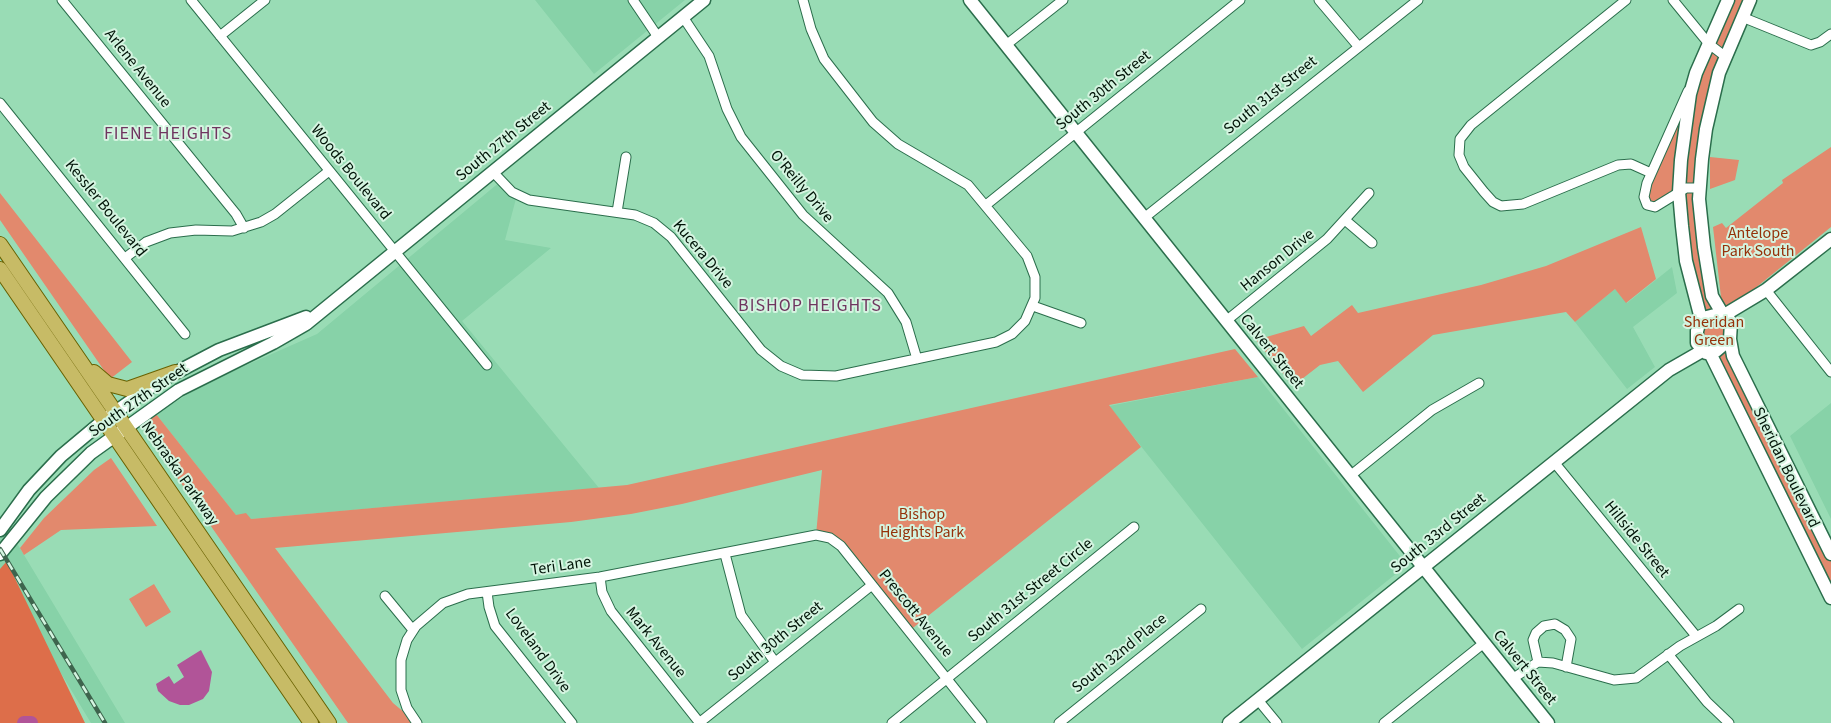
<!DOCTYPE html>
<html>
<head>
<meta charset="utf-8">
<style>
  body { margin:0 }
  canvas { display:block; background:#99dcb5 }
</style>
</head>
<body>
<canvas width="1831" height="723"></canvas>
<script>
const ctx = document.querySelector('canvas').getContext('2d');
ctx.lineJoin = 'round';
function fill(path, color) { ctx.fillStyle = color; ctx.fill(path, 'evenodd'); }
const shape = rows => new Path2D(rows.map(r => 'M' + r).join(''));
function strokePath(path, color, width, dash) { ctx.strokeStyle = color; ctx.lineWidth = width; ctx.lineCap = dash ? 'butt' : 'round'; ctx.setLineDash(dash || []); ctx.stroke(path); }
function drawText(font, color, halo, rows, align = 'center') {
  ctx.font = font + ' "Source Sans 3",sans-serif'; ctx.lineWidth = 4; ctx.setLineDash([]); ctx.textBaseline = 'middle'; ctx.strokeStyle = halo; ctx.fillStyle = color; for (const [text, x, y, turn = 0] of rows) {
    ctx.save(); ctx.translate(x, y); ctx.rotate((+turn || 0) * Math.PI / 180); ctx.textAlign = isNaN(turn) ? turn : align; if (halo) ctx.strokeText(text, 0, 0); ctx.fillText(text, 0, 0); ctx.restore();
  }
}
fill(shape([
  [535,0,685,0,594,74],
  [501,181,517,195,505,240,551,248,462,321,599,488,251,519,236,515,156,414,206,383,317,334],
  [1672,267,1677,293,1633,327,1655,367,1627,389,1575,322,1615,289,1627,303],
  [1258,377,1407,565,1302,649,1109,406],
  [1831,403,1831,519,1790,436],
  [0,515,125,723,91,723,0,572]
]), '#87d2a8');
fill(shape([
  [1728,0,1750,0,1711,102,1701,224,1730,339,1831,554,1831,598,1697,331,1679,193,1651,208,1644,190],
  [1831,147,1831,227,1733,306,1728,309,1722,306,1713,227,1722,223,1726,228,1783,183,1782,180],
  [1710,157,1739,160,1735,180,1710,189],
  [0,193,132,362,110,379,0,220],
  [1641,227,1656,279,1626,303,1615,289,1575,322,1566,312,1433,335,1363,392,1338,361,1320,365,1293,386,1256,340,1304,326,1311,336,1352,305,1358,313,1481,285,1546,266],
  [1235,349,1258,377,1109,405,1141,447,909,631,841,546,816,535,822,470,682,504,631,514,571,522,275,548,393,703,417,723,348,723,144,430,148,421,156,414,236,515,246,513,251,519,627,485],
  [111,458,157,526,61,530,24,555,20,548,44,518,94,470],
  [154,584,171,612,146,627,129,599]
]), '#e2896d');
fill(shape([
  [7,561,7,562,85,723,0,723,0,569]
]), '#dd6e4a');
fill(shape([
  [201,650,212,672,209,691,203,699,189,705,180,705,169,701,158,691,156,684,169,676,174,684,184,677,177,665]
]), '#b15498');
strokePath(shape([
  [24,723,31,723]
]), '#b15498', 14);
const street = shape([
  [62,0,236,214,244,228],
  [191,0,487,365],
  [633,0,658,37],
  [1319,0,1358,46],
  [1626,0,1471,125,1460,139,1459,155,1464,167,1484,192,1493,202,1501,206,1523,204,1618,165,1631,164,1651,173],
  [1673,0,1709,44,1726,57],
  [683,17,709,56,727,109,741,137,803,215,888,293,906,322,917,359],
  [1742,17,1811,45,1820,42,1831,34],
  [220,36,265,0],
  [1006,45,1063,0],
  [1688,91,1647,183,1644,197,1647,205,1655,207,1686,188,1696,188,1700,191],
  [0,103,185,334],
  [493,172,512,192,529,200,635,215,654,223,671,237,761,350,781,366,802,375,836,376,996,342,1012,334,1025,321,1035,298,1035,277,1027,256,968,185,898,144,873,122,824,59,811,29,803,0],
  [986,205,1240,0],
  [617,212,626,157],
  [1144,218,1418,0],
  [1345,220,1372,243],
  [125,258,146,242,170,233,196,230,232,231,261,222,275,214,329,171],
  [1766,290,1831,372],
  [1033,306,1081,323],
  [1226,321,1327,239,1369,193],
  [1554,462,1696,636],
  [1350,476,1432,410,1479,383],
  [725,554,741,615,775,662],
  [600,577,602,592,611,611,699,722],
  [487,592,489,607,495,626,572,723],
  [385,596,413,630],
  [1668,654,1707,702,1729,723],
  [1538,662,1533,640,1536,633,1544,626,1555,624,1565,630,1571,639,1566,667],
  [1512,679,1538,662,1553,663,1614,680,1636,678,1680,646,1716,626,1739,609],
  [1258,700,1277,723],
  [417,723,407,708,401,690,401,660,407,640,416,626,443,603,468,594,600,577,816,535,830,538,841,546,982,723],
  [699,723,872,585],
  [892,723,1134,527],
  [1059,723,1201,609],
  [1384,723,1484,643]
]);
const secondary = shape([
  [970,0,1548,723],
  [1722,313,1712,296,1704,247,1699,199,1702,159,1706,129,1719,73,1750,0],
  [1722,313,1726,314,1731,323,1730,339,1716,351,1706,353,1697,343,1697,331,1699,324,1707,317,1722,313],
  [1726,314,1766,290,1831,239],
  [1699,324,1700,315,1686,261,1682,226,1679,192,1681,160,1690,94,1696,73,1728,0],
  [1730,339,1733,356,1831,554],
  [1710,353,1831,598],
  [0,530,29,490,61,456,104,420,158,382,219,350,306,317],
  [0,554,46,497,91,453,179,390,273,343,306,324,704,0],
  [1229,723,1669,370,1702,351]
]);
const primary = shape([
  [0,244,329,723],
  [0,269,311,723],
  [94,372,108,384,127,389,175,372]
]);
strokePath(street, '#2b6e4c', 11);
strokePath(secondary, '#2b6e4c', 15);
strokePath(primary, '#696202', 16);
strokePath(street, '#fff', 9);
strokePath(secondary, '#fff', 12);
strokePath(primary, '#c7bb66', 14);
const rail = shape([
  [0,549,105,723]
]);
strokePath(rail, '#3e644d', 4.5);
strokePath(rail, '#d4f4e0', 2.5, [8]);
drawText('16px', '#001307', '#d4f4e0', [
  ["Arlene Avenue",137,69,51],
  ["South 30th Street",1104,91,-39],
  ["South 31st Street",1271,96,-39],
  ["South 27th Street",504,142,-39],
  ["Woods Boulevard",350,173,51],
  ["O'Reilly Drive",801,187,50],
  ["Kessler Boulevard",105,209,51],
  ["Kucera Drive",702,255,50],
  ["Hanson Drive",1278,261,-39],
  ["Calvert Street",1271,352,51],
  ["South 27th Street",139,401,-35],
  ["Sheridan Boulevard",1785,468,64],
  ["Nebraska Parkway",179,474,55],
  ["South 33rd Street",1439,534,-39],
  ["Hillside Street",1636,540,51],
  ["Teri Lane",561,567,-8],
  ["South 31st Street Circle",1031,591,-39],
  ["Prescott Avenue",915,614,51],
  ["South 30th Street",776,642,-39],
  ["Mark Avenue",655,643,51],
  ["Loveland Drive",537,651,54],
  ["South 32nd Place",1120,654,-39],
  ["Calvert Street",1524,668,51]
]);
drawText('16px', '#953109', '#d4f4e0', [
  ["Antelope",1758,234],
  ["Park South",1758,252],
  ["Sheridan",1714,323],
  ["Green",1714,341],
  ["Bishop",922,515],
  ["Heights Park",922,533]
]);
ctx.letterSpacing = '1px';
drawText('18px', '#6f355f', '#d4f4e0', [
  ["FIENE HEIGHTS",168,135],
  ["BISHOP HEIGHTS",810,307]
]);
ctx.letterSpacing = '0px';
</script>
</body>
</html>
